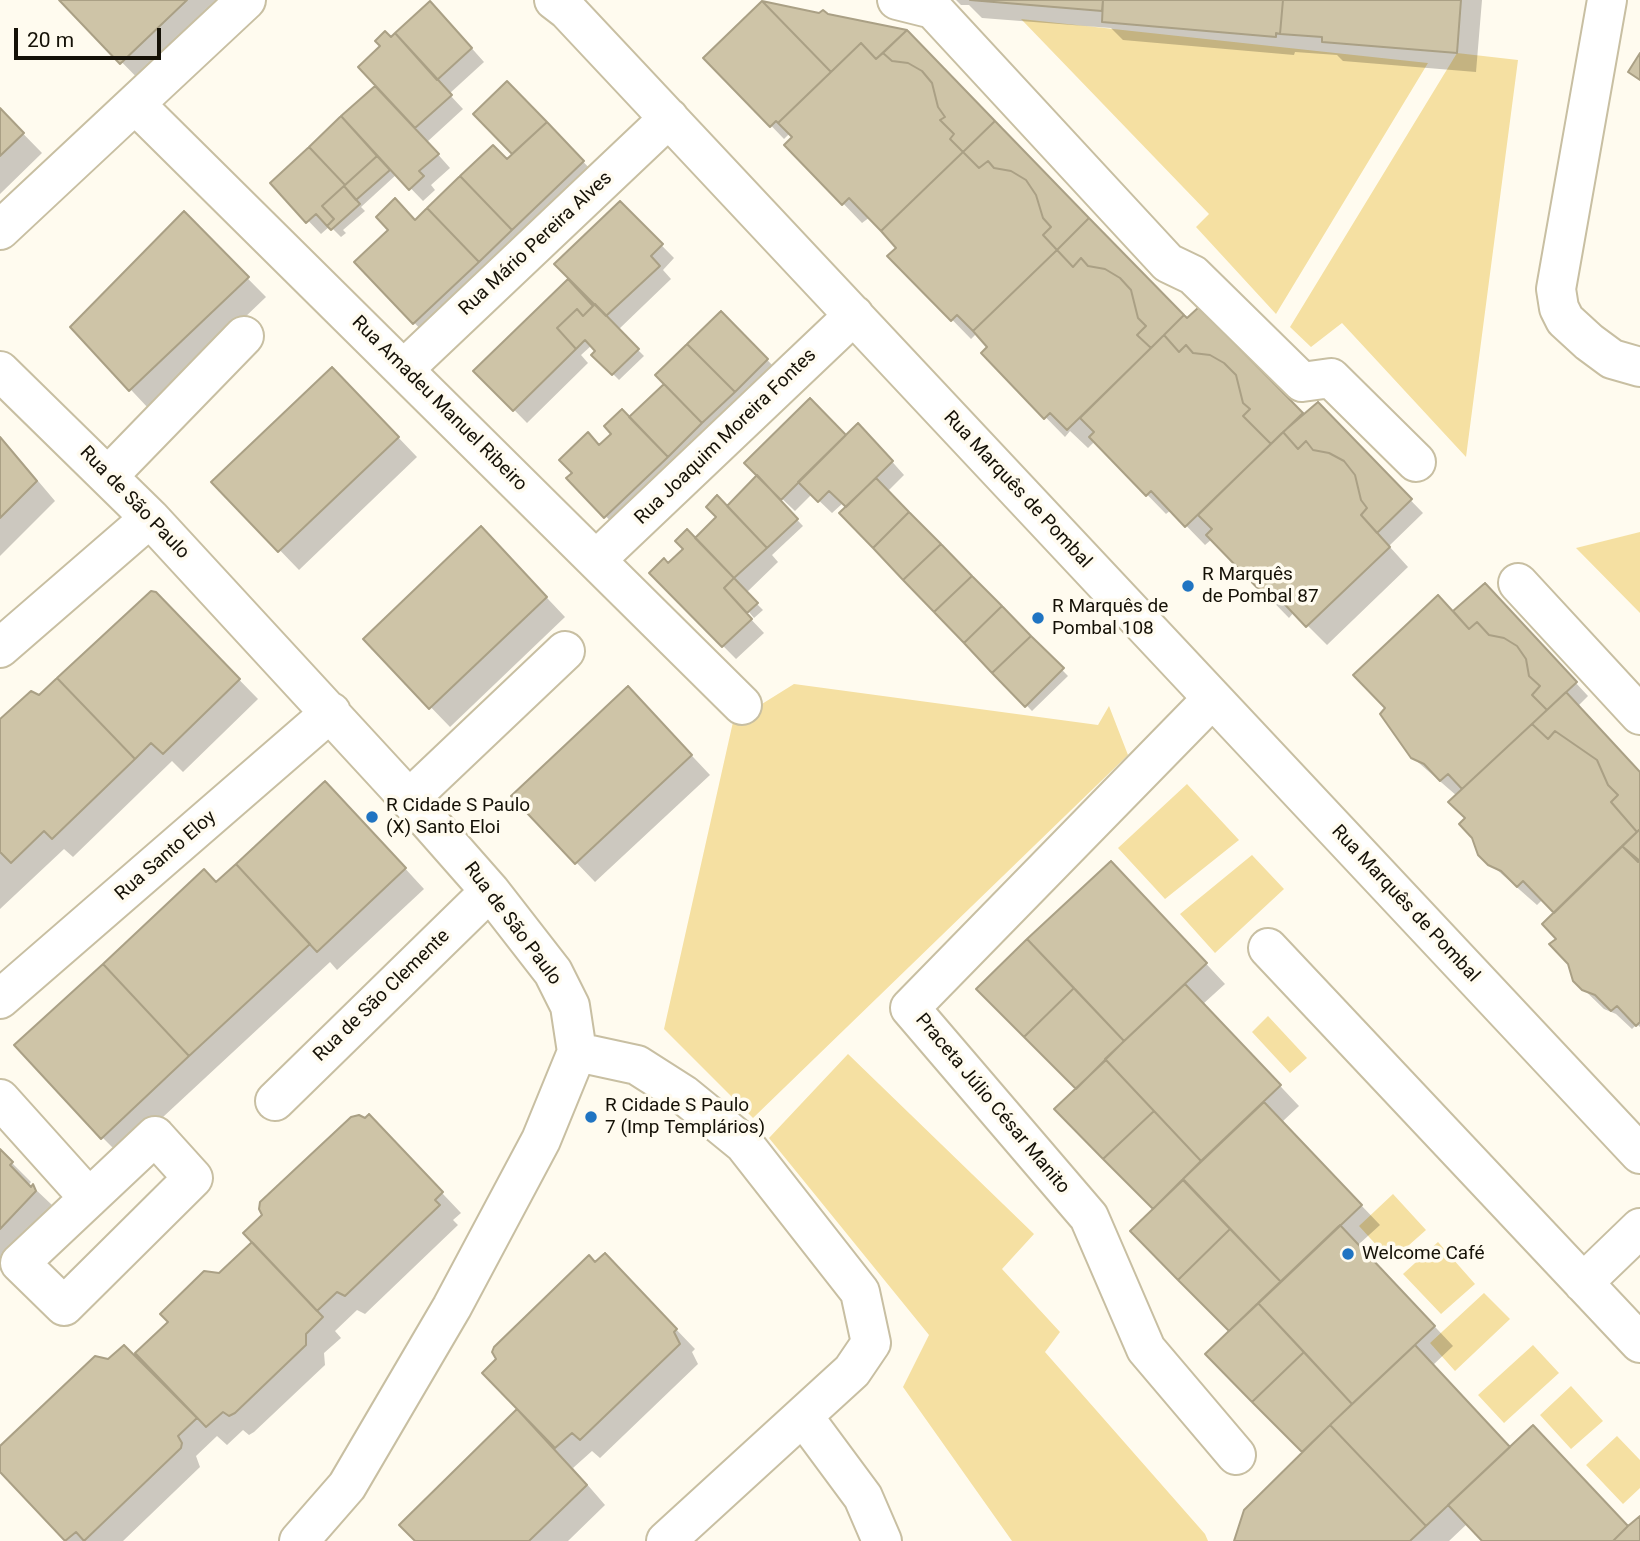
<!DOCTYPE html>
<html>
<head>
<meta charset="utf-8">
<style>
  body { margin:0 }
  #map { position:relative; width:1640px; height:1541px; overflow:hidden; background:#fffbef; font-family:Roboto,sans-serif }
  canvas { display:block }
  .scale { position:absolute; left:14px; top:28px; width:147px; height:32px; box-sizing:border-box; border:4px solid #151107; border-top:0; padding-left:9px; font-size:21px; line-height:24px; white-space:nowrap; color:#151107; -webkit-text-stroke:5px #fffbef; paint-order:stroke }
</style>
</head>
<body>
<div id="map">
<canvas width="1640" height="1541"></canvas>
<div class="scale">20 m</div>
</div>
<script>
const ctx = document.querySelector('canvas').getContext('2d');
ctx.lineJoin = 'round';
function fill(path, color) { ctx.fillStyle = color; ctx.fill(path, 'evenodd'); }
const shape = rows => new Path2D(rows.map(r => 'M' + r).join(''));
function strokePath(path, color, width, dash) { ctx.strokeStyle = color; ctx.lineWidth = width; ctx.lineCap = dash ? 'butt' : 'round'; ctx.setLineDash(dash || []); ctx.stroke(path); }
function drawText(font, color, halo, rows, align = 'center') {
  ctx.font = font + ' Roboto,sans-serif'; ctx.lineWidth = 7; ctx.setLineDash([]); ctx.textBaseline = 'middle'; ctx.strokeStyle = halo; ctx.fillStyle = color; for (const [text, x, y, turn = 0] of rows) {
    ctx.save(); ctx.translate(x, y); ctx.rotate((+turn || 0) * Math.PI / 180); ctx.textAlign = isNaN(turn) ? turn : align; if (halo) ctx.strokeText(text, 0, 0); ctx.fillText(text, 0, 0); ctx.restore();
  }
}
fill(shape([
  [1021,19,1428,63,1276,314,1196,227,1209,214],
  [1457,53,1518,60,1466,457,1342,323,1311,347,1290,327],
  [1640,532,1640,613,1576,548],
  [794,684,1098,725,1109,706,1128,755,753,1118,664,1029,733,722],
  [1187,784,1239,840,1165,899,1118,848],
  [1252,855,1284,889,1215,953,1180,914],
  [1268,1016,1307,1058,1290,1073,1252,1032],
  [848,1054,1034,1234,1002,1269,1060,1332,1045,1352,1205,1534,1208,1541,1012,1541,903,1387,929,1335,769,1138],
  [1393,1194,1426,1230,1391,1261,1359,1226],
  [1438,1242,1475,1284,1441,1314,1403,1274],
  [1484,1293,1510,1319,1455,1371,1430,1343],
  [1533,1345,1559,1373,1504,1423,1478,1395],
  [1571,1386,1603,1421,1571,1449,1540,1415],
  [1617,1436,1640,1460,1640,1488,1623,1504,1586,1465]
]), '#f5e0a2');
fill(shape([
  [61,0,255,0,154,95],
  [956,0,1482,0,1476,72,1343,61,1337,55,1295,52,1294,55,1123,40,1111,28,982,18,969,5,961,5],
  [827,15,906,32,1187,321,1199,309,1305,418,1318,405,1423,513,1389,546,1408,567,1327,645,1294,612,1289,618,1212,539,1205,545,1171,510,1166,514,1095,441,1088,448,1070,431,1065,437,983,353,990,347,977,333,971,339,890,256,898,248,870,217,862,223,787,145,794,137,790,133,784,139,706,58],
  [443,16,484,62,449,94,463,109,427,142,450,168,431,185,435,190,423,201,397,174,361,207,365,211,343,230,346,233,341,237,330,226,321,234,272,183,377,86,391,39],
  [507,83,596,175,427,336,356,262,390,230,415,222,514,154,475,114],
  [0,110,42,153,0,194],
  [620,203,674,258,663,270,671,279,618,330,644,356,619,380,594,355,597,351,592,345,581,355,588,363,527,423,476,371,571,279],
  [184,214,266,297,149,409,72,327],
  [721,313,780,373,618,529,569,478,666,384],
  [351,388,417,457,299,570,214,482],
  [0,436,55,501,0,556],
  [846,438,871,438,904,475,887,492,1068,676,1032,711,842,513,848,507,843,503,832,513,812,494,795,511,777,494,774,496,803,526,772,555,778,562,746,593,763,610,754,618,749,612,747,615,764,633,736,659,651,573,668,565,727,508],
  [500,548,565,617,450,727,365,639],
  [1485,585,1588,696,1578,706,1640,773,1640,1027,1637,1024,1632,1029,1616,1014,1604,1009,1574,980,1558,939,1556,913,1543,899,1537,905,1479,854,1457,796,1412,757,1454,614],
  [175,614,258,699,183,772,172,761,73,857,64,849,0,909,0,721],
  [647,708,710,775,595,882,513,796],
  [344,802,424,889,337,970,330,962,121,1156,102,1137,216,884],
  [1130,882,1225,984,1203,1004,1299,1106,1282,1122,1380,1225,1358,1245,1453,1346,1432,1366,1511,1449,1629,1528,1640,1518,1640,1541,1484,1541,1468,1523,1449,1541,1238,1541,1239,1525,1246,1511,1305,1453,1207,1354,1231,1331,1078,1089],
  [388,1136,461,1213,453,1220,458,1225,365,1314,357,1310,335,1331,341,1338,324,1353,325,1365,254,1432,249,1435,243,1430,227,1445,217,1436,196,1456,200,1467,123,1541,67,1541,0,1469,0,1464,124,1347,135,1355,220,1275],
  [0,1151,31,1182,28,1186,31,1189,33,1187,52,1205,54,1215,0,1267],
  [595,1264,624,1275,695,1349,692,1352,698,1364,600,1458,592,1451,573,1468,605,1505,568,1541,418,1541,402,1525,520,1409]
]), '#0003');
const building = shape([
  [59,0,187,0,120,64,59,0],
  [970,0,1103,0,1102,11,970,0],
  [1103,0,1283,0,1280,34,1276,33,1276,37,1102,22,1103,0],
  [1283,0,1461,0,1457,53,1322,42,1322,37,1280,34,1283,0],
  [430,1,472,48,437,80,395,33,430,1],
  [762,1,831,72,778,123,776,121,770,127,703,58,762,1],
  [762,1,819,13,823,10,828,14,907,30,876,59,861,43,831,72,762,1],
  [907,30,995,121,963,152,950,139,954,134,940,120,945,117,938,107,932,83,922,71,908,63,892,61,883,53,907,30],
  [385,31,391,37,395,33,452,95,415,128,358,67,380,46,375,41,385,31],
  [861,43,876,59,883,53,892,61,908,63,922,71,932,83,938,107,945,117,940,120,954,134,950,139,963,152,881,231,849,198,842,205,784,145,792,137,778,123,861,43],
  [1640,53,1640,80,1628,72,1640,53],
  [507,81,547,122,512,154,473,114,507,81],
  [375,86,439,154,419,171,424,176,409,190,341,116,375,86],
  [0,108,24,133,0,156,0,108],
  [341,116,377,156,345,185,309,147,341,116],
  [995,121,1089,218,1057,250,1043,235,1051,227,1043,218,1036,195,1026,180,1011,171,994,168,988,161,979,168,963,152,995,121],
  [547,122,584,161,512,230,460,176,493,145,507,159,547,122],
  [309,147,345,185,322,206,334,219,327,226,316,214,306,223,270,183,309,147],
  [963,152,979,168,988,161,994,168,1011,171,1026,180,1036,195,1043,218,1051,227,1043,235,1057,250,973,331,957,315,951,321,887,256,896,248,881,231,963,152],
  [377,156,390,170,356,200,344,186,377,156],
  [460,176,512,230,479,262,427,208,460,176],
  [344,186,360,204,331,230,327,226,334,219,322,206,344,186],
  [395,198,415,220,427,208,479,262,413,324,354,262,388,230,376,217,395,198],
  [620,201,663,244,651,256,660,266,606,316,554,264,620,201],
  [184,211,249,277,129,391,70,327,184,211],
  [1089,218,1184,315,1151,348,1137,335,1146,326,1138,318,1131,290,1120,278,1105,269,1088,266,1081,258,1073,267,1057,250,1089,218],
  [1057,250,1073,267,1081,258,1088,266,1105,269,1120,278,1131,290,1138,318,1146,326,1137,335,1151,348,1067,430,1050,413,1044,419,981,353,987,347,973,331,1057,250],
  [568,279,593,306,583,316,577,309,557,328,576,349,513,411,473,371,568,279],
  [595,304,639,349,612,375,591,355,595,351,585,340,576,349,557,328,577,309,583,316,595,304],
  [1199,307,1303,413,1271,444,1243,416,1250,409,1243,403,1236,375,1224,363,1210,355,1193,353,1186,345,1179,352,1164,335,1184,315,1187,318,1199,307],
  [721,311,768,359,735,392,687,344,721,311],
  [1164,335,1179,352,1186,345,1193,353,1210,355,1224,363,1236,375,1243,403,1250,409,1243,416,1271,444,1185,527,1151,491,1146,496,1089,437,1094,432,1080,418,1164,335],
  [687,344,735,392,702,423,655,375,687,344],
  [332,367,399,437,278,552,211,482,332,367],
  [664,384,702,423,668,457,629,417,664,384],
  [810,398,846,435,781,500,744,463,810,398],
  [1318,402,1412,499,1377,533,1361,515,1367,508,1361,500,1355,475,1344,461,1329,453,1313,450,1306,441,1298,449,1283,432,1318,402],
  [622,409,668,457,604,518,566,478,572,473,559,460,588,432,599,445,611,434,604,426,622,409],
  [858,423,893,461,846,507,829,491,818,502,798,482,858,423],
  [1283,432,1298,449,1306,441,1313,450,1329,453,1344,461,1355,475,1361,500,1367,508,1361,515,1390,547,1306,627,1275,594,1269,600,1206,535,1212,529,1198,515,1283,432],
  [0,437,37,481,0,518,0,437],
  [757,475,798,519,767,548,727,506,757,475],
  [876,478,909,512,873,548,839,513,876,478],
  [717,495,767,548,734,578,695,538,716,517,706,507,717,495],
  [909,512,941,544,903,580,873,548,909,512],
  [481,526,547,597,429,709,363,639,481,526],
  [687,529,734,578,724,588,752,619,722,647,649,573,664,558,668,563,683,549,675,541,687,529],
  [941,544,972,576,934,612,903,580,941,544],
  [972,576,1002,606,964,643,934,612,972,576],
  [734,578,758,603,747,613,724,588,734,578],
  [1485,583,1577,682,1547,710,1532,695,1540,686,1529,676,1526,659,1517,646,1504,638,1489,635,1477,622,1469,629,1453,611,1485,583],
  [151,591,156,592,240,679,163,754,151,743,135,759,57,678,151,591],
  [1438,595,1469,629,1477,622,1489,635,1504,638,1517,646,1526,659,1529,676,1540,686,1532,695,1547,710,1462,789,1448,774,1440,781,1424,764,1411,758,1380,714,1385,708,1353,675,1438,595],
  [1002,606,1031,636,992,673,964,643,1002,606],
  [1031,636,1064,668,1025,707,992,673,1031,636],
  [57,678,135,759,52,839,44,831,11,863,0,852,0,719,31,691,39,695,57,678],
  [628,686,692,755,575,864,511,796,628,686],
  [1566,692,1640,772,1640,829,1637,832,1611,802,1618,795,1608,785,1597,760,1555,731,1548,739,1532,724,1566,692],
  [1532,724,1548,739,1555,731,1597,760,1608,785,1618,795,1611,802,1637,832,1554,913,1523,881,1517,887,1501,871,1488,865,1478,855,1472,838,1459,824,1465,818,1448,802,1532,724],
  [325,781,406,868,317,952,236,864,325,781],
  [1640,829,1640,861,1638,862,1622,846,1640,829],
  [1622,846,1640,861,1640,1022,1636,1026,1617,1006,1611,1011,1595,995,1582,990,1573,981,1568,964,1549,944,1556,939,1542,924,1622,846],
  [1111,861,1207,963,1124,1041,1027,939,1111,861],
  [236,864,310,944,189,1056,103,964,204,869,216,882,236,864],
  [1027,939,1074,988,1024,1037,976,989,1027,939],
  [103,964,189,1056,101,1139,14,1045,103,964],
  [1185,984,1281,1085,1201,1161,1105,1059,1185,984],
  [1074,988,1124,1041,1076,1089,1024,1037,1074,988],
  [1106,1060,1154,1111,1103,1159,1054,1109,1106,1060],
  [1264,1102,1362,1205,1281,1282,1183,1179,1264,1102],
  [1154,1111,1201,1161,1153,1209,1103,1159,1154,1111],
  [369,1114,443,1192,435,1200,440,1205,345,1296,337,1292,317,1311,243,1233,262,1215,259,1209,260,1202,351,1117,359,1115,365,1118,369,1114],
  [0,1149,13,1162,10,1165,31,1187,33,1184,36,1191,0,1229,0,1149],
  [1183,1180,1230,1229,1178,1280,1130,1231,1183,1180],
  [1340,1225,1435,1326,1352,1404,1258,1303,1340,1225],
  [1230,1229,1281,1282,1229,1331,1178,1280,1230,1229],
  [252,1242,323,1317,306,1334,306,1345,235,1413,229,1416,223,1412,206,1427,135,1353,168,1322,160,1314,204,1271,219,1273,252,1242],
  [605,1253,677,1329,674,1332,680,1344,580,1440,572,1433,555,1448,482,1373,496,1359,492,1352,494,1347,589,1255,595,1262,605,1253],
  [1258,1303,1304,1352,1252,1402,1205,1354,1258,1303],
  [124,1345,197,1418,178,1436,182,1443,181,1448,84,1541,76,1532,65,1541,0,1472,0,1446,95,1356,108,1359,124,1345],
  [1415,1345,1510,1447,1426,1526,1330,1425,1415,1345],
  [1304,1352,1352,1404,1302,1452,1252,1402,1304,1352],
  [517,1409,587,1485,529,1541,415,1541,399,1525,517,1409],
  [1330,1425,1426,1526,1410,1541,1234,1541,1244,1510,1330,1425],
  [1533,1425,1628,1526,1613,1541,1482,1541,1448,1505,1533,1425],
  [1640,1516,1640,1541,1613,1541,1628,1526,1640,1516]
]);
fill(building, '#cec4a7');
strokePath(building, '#aaa085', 2);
const minor = shape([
  [554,0,567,10,1640,1154],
  [897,0,933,9,1168,263,1193,275,1302,382,1331,378,1416,462],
  [1607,0,1556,289,1559,308,1565,320,1589,342,1612,359,1640,367],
  [135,104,742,705],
  [0,230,246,0],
  [404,369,669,118],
  [0,371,150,518,409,799,490,891,553,972,570,1006,577,1052,541,1140,452,1307,347,1486,299,1541],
  [109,475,244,336],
  [597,559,854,315],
  [1518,583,1640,715],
  [0,648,150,518],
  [1212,699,910,1008,1089,1217,1146,1349,1236,1455],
  [409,799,565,651],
  [1268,948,1640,1343],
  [0,999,331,712],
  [577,1052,637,1065,684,1095,744,1144,860,1292,871,1343,852,1371,666,1541],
  [0,1099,89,1198],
  [275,1101,490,891],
  [155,1136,193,1178,64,1306,20,1263,155,1136],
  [1583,1283,1640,1228],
  [803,1416,863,1497,882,1541]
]);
strokePath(minor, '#c8bfa2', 42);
strokePath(minor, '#fff', 38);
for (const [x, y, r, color] of [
  [1188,586,7,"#2074c2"],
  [1038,618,7,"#2074c2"],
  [372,817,7,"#2074c2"],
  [591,1117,7,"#2074c2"],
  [1348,1254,7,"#2074c2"]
]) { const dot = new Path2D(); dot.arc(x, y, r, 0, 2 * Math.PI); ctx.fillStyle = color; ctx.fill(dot); strokePath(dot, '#fffbef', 2.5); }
drawText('19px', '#151107', '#fffbef', [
  ["Rua Mário Pereira Alves",536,244,-43],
  ["Rua Amadeu Manuel Ribeiro",439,404,45],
  ["Rua Joaquim Moreira Fontes",726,437,-44],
  ["Rua Marquês de Pombal",1017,490,47],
  ["Rua de São Paulo",134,503,46],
  ["Rua Santo Eloy",166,856,-41],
  ["Rua Marquês de Pombal",1405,904,47],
  ["Rua de São Paulo",512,924,53],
  ["Rua de São Clemente",382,996,-44],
  ["Praceta Júlio César Manito",992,1104,50]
]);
drawText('19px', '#151107', '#fffbef', [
  ["R Marquês",1202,575],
  ["de Pombal 87",1202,597],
  ["R Marquês de",1052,607],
  ["Pombal 108",1052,629],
  ["R Cidade S Paulo",386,806],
  ["(X) Santo Eloi",386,828],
  ["R Cidade S Paulo",605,1106],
  ["7 (Imp Templários)",605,1128],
  ["Welcome Café",1362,1254]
], 'left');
</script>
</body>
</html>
